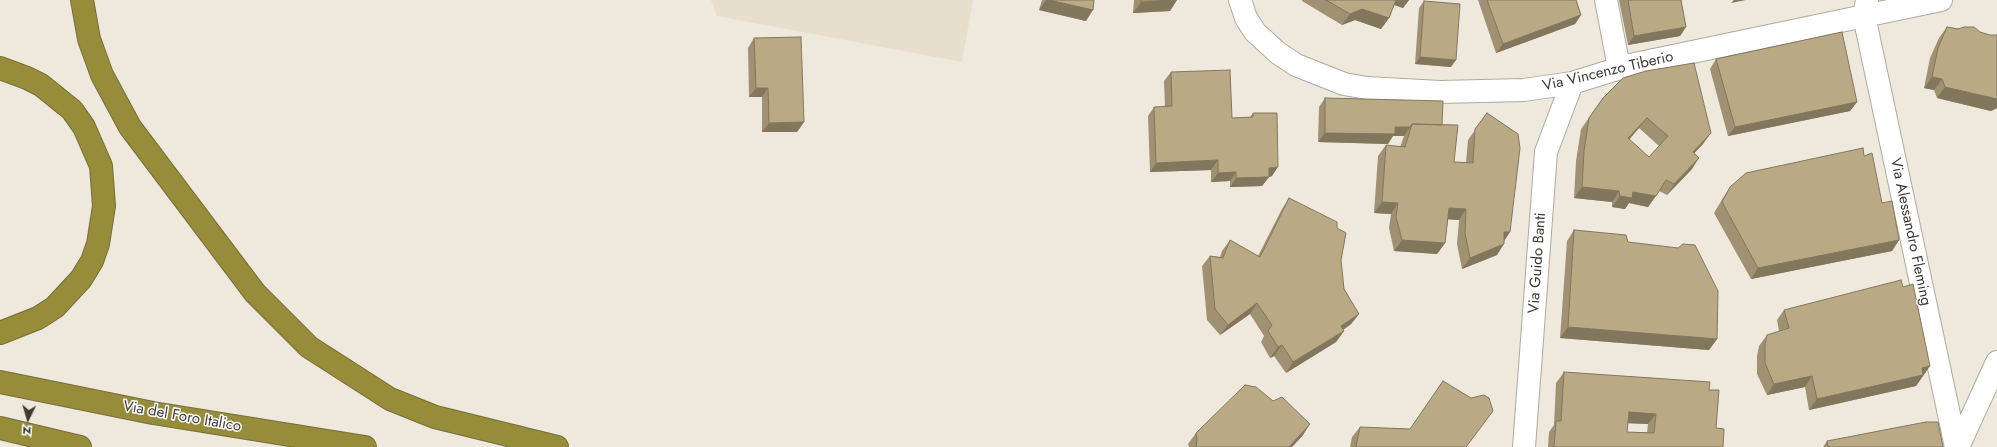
<!DOCTYPE html>
<html>
<head>
<meta charset="utf-8">
<style>
  body { margin:0 }
  #map { position:relative; width:1997px; height:447px; overflow:hidden; background:#efe9dd; font-family:Jost,sans-serif }
  canvas { display:block }
  .north { position:absolute; left:8px; top:399px; width:40px; height:40px; -webkit-text-stroke:3px #fff; paint-order:stroke; rotate:185deg; font-size:11px; font-weight:700; line-height:16px; text-align:center; color:#3c3935 }
  .north::after { content:''; display:block; margin:auto; width:14px; height:18px; background:#3c3935; clip-path:polygon(50% 0,100% 100%,50% 72%,0 100%) }
</style>
</head>
<body>
<div id="map">
<canvas width="1997" height="447"></canvas>
<div class="north">N</div>
</div>
<script>
const ctx = document.querySelector('canvas').getContext('2d');
ctx.lineJoin = 'round';
function fill(path, color) { ctx.fillStyle = color; ctx.fill(path, 'evenodd'); }
const shape = rows => new Path2D(rows.map(r => 'M' + r).join(''));
function strokePath(path, color, width, dash) { ctx.strokeStyle = color; ctx.lineWidth = width; ctx.lineCap = dash ? 'butt' : 'round'; ctx.setLineDash(dash || []); ctx.stroke(path); }
function drawText(font, color, halo, rows, align = 'center') {
  ctx.font = font + ' Jost,sans-serif'; ctx.lineWidth = 3; ctx.setLineDash([]); ctx.textBaseline = 'middle'; ctx.strokeStyle = halo; ctx.fillStyle = color; for (const [text, x, y, turn = 0] of rows) {
    ctx.save(); ctx.translate(x, y); ctx.rotate((+turn || 0) * Math.PI / 180); ctx.textAlign = isNaN(turn) ? turn : align; if (halo) ctx.strokeText(text, 0, 0); ctx.fillText(text, 0, 0); ctx.restore();
  }
}
fill(shape([
  [711,0,973,0,962,62,717,16]
]), '#e7decb');
const street = shape([
  [1240,0,1246,18,1255,32,1278,53,1296,65,1344,84,1367,88,1440,92,1524,90,1572,83,1630,65,1941,0],
  [1606,0,1619,68],
  [1867,0,1864,16,1956,447],
  [1524,447,1546,152,1572,83],
  [1958,447,1997,362]
]);
const highway = shape([
  [82,0,89,39,102,75,130,127,255,293,309,347,390,399,435,417,557,447],
  [0,68,27,78,41,85,72,110,84,127,101,166,104,206,98,244,92,261,81,279,55,307,38,318,0,333],
  [0,382,153,413,365,447],
  [0,428,80,447]
]);
strokePath(street, '#afaa9e', 24);
strokePath(highway, '#766f38', 24);
strokePath(street, '#fff', 22);
strokePath(highway, '#968c3a', 22);
fill(shape([
  [1042,0,1094,0,1086,21,1039,10],
  [1134,0,1177,0,1170,11,1133,13],
  [1302,0,1409,0,1403,8,1394,5,1389,18,1381,29,1355,20,1342,25,1302,1],
  [1478,0,1576,0,1581,15,1575,24,1496,53],
  [1619,0,1681,0,1686,27,1680,36,1628,45],
  [1424,1,1451,67,1415,64,1419,8],
  [1947,27,1980,32,1990,35,1997,35,1997,108,1991,111,1937,98,1934,90,1924,88,1930,58,1939,38],
  [754,38,804,122,797,132,762,132,762,97,749,97,748,48],
  [1716,59,1857,102,1850,111,1728,136,1710,69],
  [1171,72,1232,118,1250,117,1253,113,1272,176,1269,177,1262,186,1230,187,1230,181,1211,182,1211,170,1150,172,1148,116,1154,107,1165,107,1164,81],
  [1623,78,1703,144,1694,153,1692,169,1667,195,1659,191,1648,207,1629,203,1625,209,1612,207,1612,202,1574,198,1576,161,1581,129,1603,98],
  [1639,128,1659,146,1649,157,1629,140],
  [1325,98,1442,125,1454,162,1466,163,1468,140,1487,113,1504,241,1497,255,1462,269,1457,244,1459,220,1448,219,1445,243,1437,254,1394,251,1389,228,1391,214,1374,213,1378,156,1386,145,1400,147,1404,136,1393,136,1388,144,1318,142,1319,107],
  [1864,156,1882,203,1899,240,1892,251,1751,279,1714,213,1723,198,1730,187],
  [1289,198,1337,228,1344,289,1359,314,1351,324,1343,330,1344,331,1336,342,1286,373,1274,356,1270,358,1261,342,1264,336,1250,314,1220,335,1207,320,1202,266,1210,256,1220,257,1222,251,1230,240,1258,256,1282,209],
  [1574,230,1628,242,1717,339,1709,350,1560,338,1567,241],
  [1784,310,1930,366,1916,386,1809,410,1805,387,1767,395,1757,374,1757,356,1759,346,1767,335,1779,331,1777,320],
  [1564,372,1709,390,1716,428,1723,447,1548,447,1549,432,1554,425,1556,383],
  [1628,423,1648,424,1647,432,1627,432],
  [1360,427,1466,447,1350,447,1352,437],
  [1196,433,1303,435,1292,447,1189,447,1188,444],
  [1827,441,1943,447,1823,447]
]), '#a09172');
fill(shape([
  [1046,0,1049,0,1093,10,1086,21,1039,10],
  [1177,0,1170,11,1133,13,1141,2],
  [1395,0,1409,0,1403,8,1392,4],
  [1734,0,1746,0,1731,3],
  [1362,9,1389,18,1381,29,1355,20,1342,25,1350,14],
  [1581,15,1575,24,1496,53,1503,44],
  [1686,27,1680,36,1628,45,1634,36],
  [1420,57,1456,60,1451,67,1415,64],
  [1932,77,1942,79,1934,90,1924,88],
  [1945,87,1997,99,1997,108,1991,111,1937,98],
  [756,88,768,88,762,97,749,97],
  [1857,102,1850,111,1728,136,1735,127],
  [1647,118,1639,128,1620,149,1628,138],
  [804,122,797,132,762,132,769,123],
  [1395,127,1410,127,1404,136,1393,136,1388,144,1318,142,1325,133],
  [1711,133,1703,144,1685,163,1693,152],
  [1699,158,1692,169,1667,195,1674,184],
  [1218,160,1211,170,1150,172,1156,163],
  [1278,167,1272,176,1269,177,1262,186,1230,187,1236,178,1269,168],
  [1236,172,1230,181,1211,182,1218,173],
  [1582,187,1619,191,1612,202,1574,198],
  [1633,192,1656,196,1648,207,1629,203,1625,209,1612,207,1620,196],
  [1382,202,1398,203,1391,214,1374,213],
  [1449,208,1466,209,1459,220,1442,219],
  [1504,232,1510,232,1503,243],
  [1402,240,1445,243,1437,254,1394,251],
  [1899,240,1892,251,1751,279,1758,268],
  [1504,244,1497,255,1462,269,1470,258],
  [1257,303,1250,314,1220,335,1228,325],
  [1359,314,1351,324,1333,337,1341,326],
  [1568,327,1717,339,1709,350,1560,338],
  [1344,331,1336,342,1286,373,1293,362],
  [1282,345,1274,356,1270,358,1278,347],
  [1930,366,1916,386,1809,410,1817,399,1922,368],
  [1812,376,1805,387,1767,395,1774,384],
  [1629,412,1656,414,1648,424,1621,423],
  [1310,424,1303,435,1292,447,1289,447]
]), '#82765d');
const building = shape([
  [1049,0,1094,0,1093,10,1049,0],
  [1141,0,1173,0,1141,2,1141,0],
  [1326,0,1396,0,1389,18,1362,9,1350,14,1326,0],
  [1487,0,1576,0,1581,15,1503,44,1487,0],
  [1628,0,1681,0,1686,27,1634,36,1628,0],
  [1424,1,1460,4,1456,60,1420,57,1424,1],
  [1947,27,1958,29,1964,27,1974,27,1980,32,1990,35,1997,35,1997,99,1945,87,1942,79,1932,77,1938,48,1947,27],
  [1842,32,1857,102,1735,127,1716,59,1842,32],
  [801,37,804,122,769,123,768,88,756,88,754,38,801,37],
  [1694,63,1711,133,1693,152,1699,158,1674,184,1666,180,1656,196,1633,192,1632,198,1620,196,1619,191,1582,187,1584,151,1589,118,1603,98,1623,78,1646,71,1694,63],
  [1647,118,1668,136,1649,157,1628,138,1647,118],
  [1230,70,1232,118,1253,117,1253,113,1277,113,1278,167,1269,168,1269,177,1236,178,1236,172,1218,173,1218,160,1156,163,1154,107,1172,106,1171,72,1230,70],
  [1325,98,1443,101,1442,125,1412,124,1410,127,1395,127,1395,134,1325,133,1325,98],
  [1487,113,1518,134,1520,148,1510,232,1504,232,1504,244,1470,258,1465,233,1466,209,1449,208,1445,243,1402,240,1396,217,1398,203,1382,202,1386,145,1405,147,1412,124,1458,125,1454,162,1473,163,1475,129,1487,113],
  [1863,148,1864,156,1872,153,1882,203,1892,201,1899,240,1758,268,1722,202,1730,187,1746,173,1863,148],
  [1289,198,1337,222,1337,228,1346,233,1341,260,1344,289,1359,314,1341,326,1344,331,1293,362,1282,345,1278,347,1268,331,1272,325,1257,303,1228,325,1215,309,1210,256,1223,258,1230,240,1260,257,1289,198],
  [1574,230,1626,235,1628,242,1678,248,1683,244,1695,245,1718,291,1717,339,1568,327,1574,230],
  [1901,280,1903,287,1913,284,1930,366,1922,368,1923,375,1817,399,1812,376,1774,384,1765,363,1765,345,1767,335,1789,328,1784,310,1901,280],
  [1564,372,1710,382,1709,390,1719,390,1716,428,1724,429,1723,447,1554,447,1556,421,1561,421,1564,372],
  [1629,412,1656,414,1654,433,1627,432,1629,412],
  [1443,381,1471,398,1484,395,1489,398,1493,411,1466,447,1356,447,1360,427,1410,429,1443,381],
  [1245,385,1256,387,1273,401,1282,397,1310,424,1289,447,1196,447,1197,440,1196,433,1245,385],
  [1926,422,1938,422,1943,447,1828,447,1827,441,1926,422]
]);
fill(building, '#baa985');
strokePath(building, '#82765d', 1);
drawText('15px', '#3c3935', '#fff', [
  ["Via Vincenzo Tiberio",1608,72,-13],
  ["Via Alessandro Fleming",1910,232,78],
  ["Via Guido Banti",1538,263,-86],
  ["Via del Foro Italico",182,417,10]
]);
</script>
</body>
</html>
